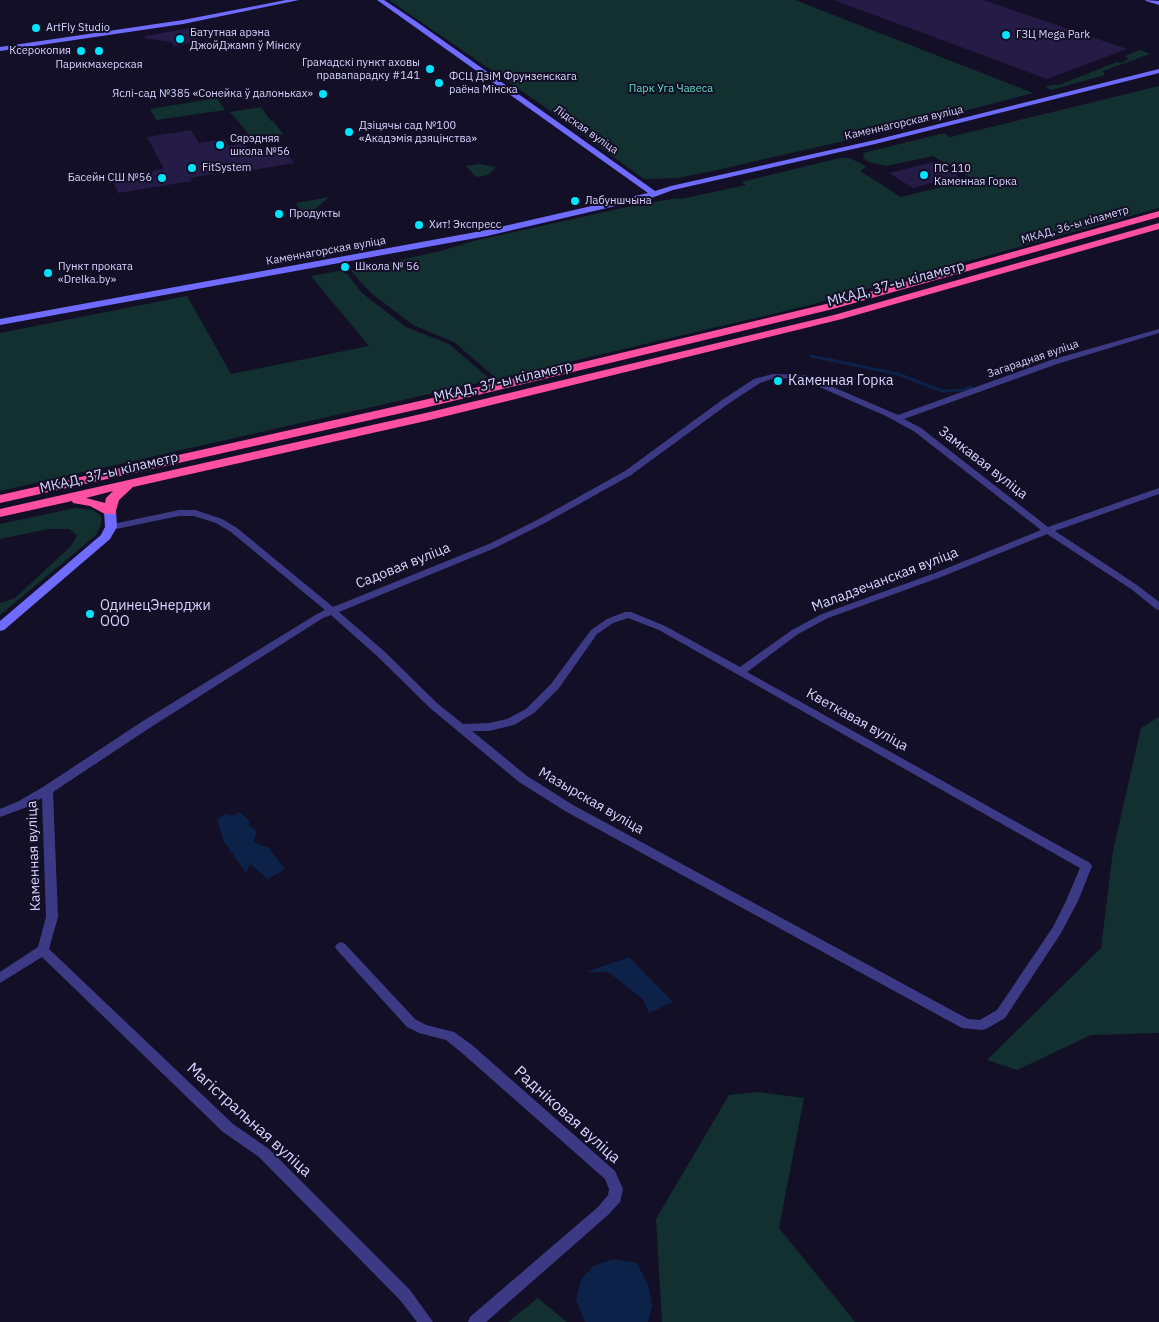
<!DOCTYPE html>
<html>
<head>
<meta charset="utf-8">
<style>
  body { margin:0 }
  canvas { display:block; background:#130f26 }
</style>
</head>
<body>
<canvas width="1159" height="1322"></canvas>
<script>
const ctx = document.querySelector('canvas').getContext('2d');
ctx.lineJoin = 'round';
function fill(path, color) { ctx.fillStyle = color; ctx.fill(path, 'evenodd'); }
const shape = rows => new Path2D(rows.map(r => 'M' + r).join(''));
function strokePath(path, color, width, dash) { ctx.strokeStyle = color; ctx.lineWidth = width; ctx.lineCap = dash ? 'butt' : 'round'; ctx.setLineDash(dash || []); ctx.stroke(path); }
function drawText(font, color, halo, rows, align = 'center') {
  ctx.font = font + ' "IBM Plex Sans",sans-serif'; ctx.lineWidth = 4; ctx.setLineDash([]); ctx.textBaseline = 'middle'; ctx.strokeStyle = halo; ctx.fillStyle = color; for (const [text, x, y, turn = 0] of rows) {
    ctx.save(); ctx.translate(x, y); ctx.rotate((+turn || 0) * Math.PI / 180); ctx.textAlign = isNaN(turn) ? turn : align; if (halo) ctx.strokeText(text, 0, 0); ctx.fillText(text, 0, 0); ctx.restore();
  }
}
fill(shape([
  [389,0,795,0,1033,93,879,133,708,172,678,178,644,179,542,105],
  [1140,50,1150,54,1103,71,1105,75,1051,90,1046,87,1051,85,1059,85,1117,62,1121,63,1129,59,1125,56],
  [1159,86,1159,208,810,305,497,379,454,342,413,325,371,293,351,271,440,251,474,241,636,205,678,198,681,199,746,185,741,182,840,158,849,158,862,164,866,167,860,171,901,197,973,179,933,156,886,166,869,162,864,159,863,153,944,133,950,137],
  [217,98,225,110,156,120,150,109],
  [261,107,271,121,273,121,283,134,253,139,230,112],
  [479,164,496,167,488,175,476,177,466,166],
  [329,197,314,210,300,211,296,203],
  [344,270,362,293,406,327,449,344,491,380,0,491,0,333,187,296,231,374,369,346,311,276],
  [75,508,93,510,101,516,101,524,96,535,0,615,0,603,15,598,70,547,77,536,70,529,48,529,0,539,0,524],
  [1159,717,1159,1033,1091,1035,1017,1070,987,1060,1101,948,1113,851,1141,728],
  [758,1092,804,1098,779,1228,855,1322,662,1322,656,1219,729,1095],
  [538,1298,567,1322,508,1322]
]), '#12302f');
fill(shape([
  [240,812,249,821,249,826,257,831,254,841,262,846,268,847,285,869,268,879,250,864,246,873,224,842,217,819,226,814,232,816],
  [629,957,673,1002,649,1013,643,999,608,972,587,972],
  [613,1259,637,1263,648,1285,652,1305,648,1322,585,1322,576,1300,581,1280,593,1266]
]), '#0c2248');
strokePath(shape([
  [811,356,898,374,942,391,964,390,971,387]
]), '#0c2248', 3);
fill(shape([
  [834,0,983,0,1127,49,1047,79],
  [190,28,200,42,174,46,171,42,145,38,145,36],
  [191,130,199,143,225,139,229,146,245,143,250,152,283,147,294,163,241,172,239,169,190,178,192,181,118,193,111,178,164,169,147,137],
  [934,162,959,176,913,188,889,173]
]), '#241b47');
fill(shape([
  [1159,329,1159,333,1057,364,904,419,921,428,1048,527,1159,488,1159,494,1055,531,1137,585,1159,602,1159,610,1156,609,1131,589,1047,534,941,577,828,618,798,634,747,672,1090,863,1092,866,1078,901,1061,933,1005,1018,986,1029,982,1030,962,1028,565,811,519,782,430,708,377,656,331,615,323,618,151,727,53,792,58,917,49,949,233,1124,269,1149,410,1290,433,1322,417,1322,400,1300,259,1157,223,1132,42,957,0,983,0,972,38,947,46,917,42,798,27,807,0,817,0,809,19,801,43,787,143,721,317,614,325,610,231,532,216,523,194,516,179,516,111,530,106,527,108,525,179,510,195,510,222,519,237,528,333,607,489,544,539,519,625,471,722,400,754,379,773,374,805,375,898,415,1051,360,1159,329],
  [774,378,801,379,886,416,915,432,1041,530,935,573,822,614,792,630,740,667,665,626,631,612,625,612,607,619,591,630,551,684,526,709,507,719,489,723,463,724,438,704,385,652,339,612,495,548,545,523,631,475,728,404,760,383,774,378],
  [628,618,659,630,1080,868,1066,901,1053,927,997,1010,980,1020,968,1019,573,805,527,776,472,731,489,731,514,725,534,713,559,688,597,634,613,623,628,618],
  [341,942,345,944,415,1019,426,1025,454,1032,472,1045,615,1171,623,1189,620,1202,608,1215,486,1322,468,1322,470,1317,598,1207,608,1195,609,1189,605,1179,462,1053,446,1040,419,1033,407,1027,337,950,335,947,337,944,341,942]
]), '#3d3a85');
fill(shape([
  [286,0,299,0,183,24,0,51,0,47,183,20,286,0],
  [377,0,384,0,417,22,655,191,671,186,875,140,1159,69,1159,73,875,144,673,190,654,197,487,236,0,325,0,319,487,230,648,193,377,0],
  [1145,0,1159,1,1159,5,1146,1,1145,0],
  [110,508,116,511,117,527,110,539,4,630,0,631,0,621,101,535,105,527,104,511,110,508]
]), '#6f6bff');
fill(shape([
  [1159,211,1159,217,833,309,424,408,0,503,0,495,424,400,826,304,1159,211],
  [1159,223,1159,229,842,319,430,420,133,487,119,500,115,514,105,514,90,506,73,503,72,501,0,517,0,509,430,412,834,315,1159,223],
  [113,491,106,498,105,503,86,498,113,491]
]), '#ff4fa3');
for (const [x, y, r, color] of [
  [36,28,5,"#00e5ff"],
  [1006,35,5,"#00e5ff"],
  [180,39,5,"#00e5ff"],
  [81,51,5,"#00e5ff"],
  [99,51,5,"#00e5ff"],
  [430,69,5,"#00e5ff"],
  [439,83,5,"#00e5ff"],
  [323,94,5,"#00e5ff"],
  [349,132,5,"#00e5ff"],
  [220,145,5,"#00e5ff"],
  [192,168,5,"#00e5ff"],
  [924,175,5,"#00e5ff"],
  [162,178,5,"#00e5ff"],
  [575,201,5,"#00e5ff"],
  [279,214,5,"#00e5ff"],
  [419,225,5,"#00e5ff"],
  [345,267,5,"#00e5ff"],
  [48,273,5,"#00e5ff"],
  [778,381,5,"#00e5ff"],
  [90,614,5,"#00e5ff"]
]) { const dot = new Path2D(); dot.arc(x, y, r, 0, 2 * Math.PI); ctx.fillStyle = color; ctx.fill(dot); strokePath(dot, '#130f26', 2); }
drawText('11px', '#d9d4ff', '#130f26', [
  ["ArtFly Studio",46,28],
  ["Батутная арэна",190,33],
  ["ДжойДжамп ў Мінску",190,46],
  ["ГЗЦ Mega Park",1016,35],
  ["Ксерокопия",71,51,"right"],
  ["Грамадскі пункт аховы",420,63,"right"],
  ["правапарадку #141",420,76,"right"],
  ["Парикмахерская",99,65,"center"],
  ["ФСЦ ДзіМ Фрунзенскага",449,77],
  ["раёна Мінска",449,90],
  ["Яслі-сад №385 «Сонейка ў далоньках»",313,94,"right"],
  ["Дзіцячы сад №100",359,126],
  ["«Акадэмія дзяцінства»",359,139],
  ["Сярэдняя",230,139],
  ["школа №56",230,152],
  ["FitSystem",202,168],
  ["ПС 110",934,169],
  ["Каменная Горка",934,182],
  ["Басейн СШ №56",152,178,"right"],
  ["Лабуншчына",585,201],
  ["Продукты",289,214],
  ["Хит! Экспресс",429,225],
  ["Пункт проката",58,267],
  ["«Drelka.by»",58,280],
  ["Школа № 56",355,267]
], 'left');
drawText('11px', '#5fe0c0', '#130f26', [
  ["Парк Уга Чавеса",671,89]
]);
drawText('11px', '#d9d4ff', '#130f26', [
  ["Каменнагорская вуліца",904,123,-13],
  ["Лідская вуліца",586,130,35],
  ["МКАД, 36-ы кіламетр",1075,225,-16],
  ["Каменнагорская вуліца",326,251,-10],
  ["Загарадная вуліца",1033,359,-19]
]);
drawText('14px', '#d9d4ff', '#130f26', [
  ["МКАД, 37-ы кіламетр",896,284,-15],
  ["МКАД, 37-ы кіламетр",503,382,-13],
  ["Замкавая вуліца",983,463,38],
  ["МКАД, 37-ы кіламетр",109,473,-13],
  ["Садовая вуліца",403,566,-22],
  ["Маладзечанская вуліца",885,580,-21],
  ["Кветкавая вуліца",857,720,29],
  ["Мазырская вуліца",591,801,30],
  ["Каменная вуліца",34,856,-92]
]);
drawText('14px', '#d9d4ff', '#130f26', [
  ["Каменная Горка",788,381],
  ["ОдинецЭнерджи",100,606],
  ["ООО",100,622]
], 'left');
drawText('16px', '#d9d4ff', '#130f26', [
  ["Радніковая вуліца",567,1115,42],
  ["Магістральная вуліца",249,1120,42]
]);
</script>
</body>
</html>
